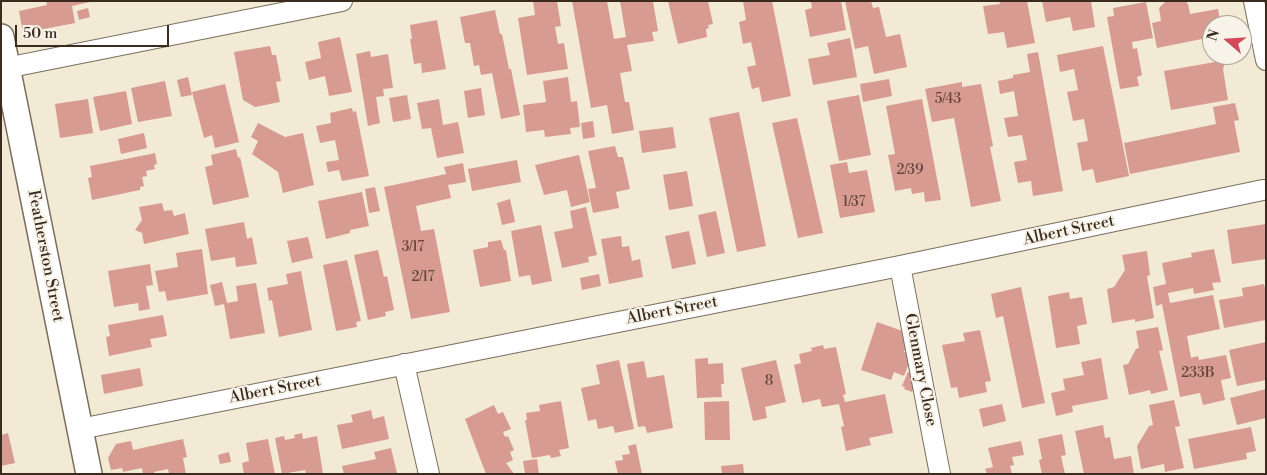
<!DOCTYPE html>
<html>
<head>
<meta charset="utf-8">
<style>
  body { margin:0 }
  #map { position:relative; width:1267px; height:475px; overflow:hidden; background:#f2ead5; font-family:"Libre Bodoni",serif }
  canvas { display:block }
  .frame { position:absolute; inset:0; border:2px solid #3b2a1e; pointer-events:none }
  .north { position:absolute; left:1202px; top:15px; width:50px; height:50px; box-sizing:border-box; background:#f7f3e8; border:1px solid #aca397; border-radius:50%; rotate:289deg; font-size:14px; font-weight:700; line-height:20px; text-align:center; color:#3b2a1e }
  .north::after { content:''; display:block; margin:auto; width:18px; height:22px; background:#d1495b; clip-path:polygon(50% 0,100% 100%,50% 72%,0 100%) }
  .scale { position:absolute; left:15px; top:25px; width:154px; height:22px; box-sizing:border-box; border:2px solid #3b2a1e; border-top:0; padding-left:6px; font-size:15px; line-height:18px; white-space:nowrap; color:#3b2a1e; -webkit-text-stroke:4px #f7f3e8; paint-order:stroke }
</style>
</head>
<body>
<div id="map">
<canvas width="1267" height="475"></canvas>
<div class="frame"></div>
<div class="north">N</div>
<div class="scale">50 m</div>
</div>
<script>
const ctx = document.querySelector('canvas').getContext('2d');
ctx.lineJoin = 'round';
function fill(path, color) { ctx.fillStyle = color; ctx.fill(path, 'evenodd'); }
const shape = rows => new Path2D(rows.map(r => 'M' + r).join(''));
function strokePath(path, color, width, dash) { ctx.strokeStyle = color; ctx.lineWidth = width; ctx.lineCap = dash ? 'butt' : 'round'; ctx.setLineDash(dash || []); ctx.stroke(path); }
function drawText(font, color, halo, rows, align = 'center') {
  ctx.font = font + ' "Libre Bodoni",serif'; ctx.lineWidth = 4; ctx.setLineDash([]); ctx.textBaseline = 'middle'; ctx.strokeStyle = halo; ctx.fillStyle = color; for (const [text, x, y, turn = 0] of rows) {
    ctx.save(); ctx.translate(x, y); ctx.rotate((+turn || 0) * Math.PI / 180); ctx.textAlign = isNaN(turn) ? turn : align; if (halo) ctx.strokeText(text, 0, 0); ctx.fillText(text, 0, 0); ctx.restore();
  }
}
fill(shape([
  [46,1,90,1,90,2,72,6,75,23,23,33,19,11,47,5],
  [533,1,557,1,561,26,555,27,558,44,564,43,568,69,527,75,518,18,535,15],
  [572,1,607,1,614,39,626,37,620,1,653,1,658,31,652,32,654,41,627,45,632,71,620,73,625,102,629,102,634,130,612,134,607,105,591,108],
  [668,1,708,1,713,24,708,25,709,28,706,29,707,37,678,44],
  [743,1,772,1,791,96,762,102,759,87,752,89,747,67,756,65,751,42,743,44,739,22,746,20],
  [811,1,841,1,846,30,810,37,805,10,812,8],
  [845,1,871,1,873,8,879,7,886,37,900,34,907,67,874,74,868,46,855,49],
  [999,1,1027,1,1035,43,1007,48,1004,32,988,34,983,6,1000,4],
  [1042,1,1091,1,1095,27,1073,31,1070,17,1046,22],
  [1166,1,1185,1,1188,4,1190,14,1218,9,1221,25,1212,25,1212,37,1157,48,1152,23,1161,21,1159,8],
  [1146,2,1153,38,1132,42,1133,49,1137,48,1142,75,1137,77,1139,86,1120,89,1107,17,1114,16,1113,8],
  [88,8,90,17,79,20,77,11],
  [495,10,500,34,502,34,509,69,511,69,520,115,501,119,492,73,481,75,479,65,474,66,470,43,465,43,460,17],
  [437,20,446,69,422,73,421,63,414,64,410,39,412,39,410,25],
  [340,37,352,92,329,96,325,76,309,80,305,62,321,58,318,42],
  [850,38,857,77,813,85,808,59,830,55,827,43],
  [270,46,272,55,276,55,281,81,276,82,280,102,255,107,243,100,234,52],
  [1103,46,1129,176,1096,183,1093,169,1082,171,1077,143,1088,141,1084,119,1073,121,1067,92,1078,90,1074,69,1060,72,1057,55],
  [370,51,371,57,388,54,393,88,383,89,384,96,376,97,380,123,368,126,356,54],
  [1038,52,1063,191,1033,196,1031,181,1018,183,1014,162,1027,160,1022,135,1008,137,1004,118,1018,116,1014,91,1000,94,998,81,1013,78,1013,75,1030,72,1027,54],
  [1219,59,1223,59,1225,63,1223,69,1228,100,1171,110,1164,71,1215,62],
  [188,77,192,95,181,97,177,80],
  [568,77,571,102,577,101,580,127,570,128,571,134,545,137,544,130,526,132,523,105,546,102,543,81],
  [889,79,892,96,863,102,860,84],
  [165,81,172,116,138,122,131,88],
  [962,82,962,87,981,84,993,146,990,147,1001,201,971,207,954,118,932,122,925,89],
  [225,84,239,142,215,148,212,135,204,138,192,92],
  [481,88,485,115,468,118,464,91],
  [126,91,132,124,100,131,93,97],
  [407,95,411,119,393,122,389,98],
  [859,95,871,155,839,161,827,101],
  [88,99,93,133,60,138,55,104],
  [439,99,443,125,458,122,464,153,437,158,431,128,422,129,417,103],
  [922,99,941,200,925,202,924,192,912,194,911,188,895,191,888,155,895,154,886,106],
  [1235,103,1239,120,1234,121,1240,152,1130,174,1124,143,1216,124,1213,107],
  [352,108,353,112,356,111,369,176,342,181,339,170,328,172,326,162,339,160,335,140,320,143,316,126,331,123,330,113],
  [739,112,766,246,737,252,709,118],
  [797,118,823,233,798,238,772,123],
  [593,121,595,137,583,139,581,123],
  [258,123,285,137,303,133,314,185,283,193,278,172,252,154,258,141,251,137],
  [673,127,676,148,642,153,639,131],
  [144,133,147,148,121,154,118,139],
  [615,146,618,157,623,157,630,189,616,192,619,208,593,213,588,189,596,188,588,151],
  [236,149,238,158,240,157,249,197,213,205,205,167,213,165,211,155],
  [151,154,155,153,157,164,154,165,155,169,146,171,147,176,142,177,144,186,140,187,140,190,92,200,88,178,92,177,90,166],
  [579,155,590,202,571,207,567,190,544,195,535,165],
  [517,160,521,182,472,191,468,169],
  [847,162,849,173,867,170,875,212,840,218,830,165],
  [463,163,466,182,448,185,451,198,416,206,421,231,434,229,450,312,411,319,384,187,446,174,444,167],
  [687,171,693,206,669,210,663,175],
  [375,187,380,211,369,213,365,189],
  [362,192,369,226,350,230,350,233,326,239,318,201],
  [510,199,515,222,502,225,497,203],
  [162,203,164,211,172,210,174,216,185,213,189,234,144,244,142,233,135,230,142,220,139,207],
  [586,207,597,255,588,257,589,262,562,268,554,232,573,228,570,211],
  [716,211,725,253,707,257,698,215],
  [244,222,247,239,252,237,257,264,236,267,235,257,211,261,205,229],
  [1266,224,1266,259,1232,264,1227,230],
  [541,225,552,281,532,285,530,275,519,277,511,231],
  [689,231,696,264,672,269,665,236],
  [621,236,622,247,629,246,632,261,640,259,643,277,609,284,601,239],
  [308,237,313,258,292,263,287,241],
  [501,240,504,250,506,250,511,281,480,287,473,250,488,247,488,242],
  [202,249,208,294,167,301,165,291,159,292,155,271,178,267,176,253],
  [1214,249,1221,282,1212,283,1214,290,1194,294,1193,288,1168,293,1170,303,1213,295,1220,329,1187,336,1191,358,1198,356,1199,360,1226,355,1231,378,1221,380,1225,400,1203,405,1200,393,1180,397,1162,304,1156,306,1153,287,1166,284,1162,263,1192,257,1191,253],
  [378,250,384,277,387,276,394,310,385,312,386,316,368,320,354,255],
  [1147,251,1150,275,1147,276,1154,318,1135,322,1135,319,1112,323,1107,289,1114,287,1125,270,1122,255],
  [347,260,361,321,356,322,357,327,336,331,323,265],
  [150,264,153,285,146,286,150,309,139,311,138,303,114,307,108,271],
  [301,271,312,330,279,337,272,300,269,301,267,288,288,284,286,274],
  [599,274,601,286,582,290,580,278],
  [222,282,227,303,238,301,236,286,256,283,265,333,230,339,224,304,215,306,210,285],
  [1264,284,1266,293,1266,320,1224,328,1219,300,1243,296,1242,288],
  [1021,287,1045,403,1022,408,1003,316,996,318,991,294],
  [1069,292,1070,299,1082,297,1087,324,1077,326,1080,344,1056,348,1048,296],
  [163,315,167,336,150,339,152,347,109,356,106,337,110,336,108,325],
  [877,322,911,334,904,352,912,355,904,376,894,372,891,380,861,370],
  [1158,327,1163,350,1159,351,1168,390,1151,394,1150,390,1129,395,1123,365,1128,364,1136,349,1139,348,1136,331],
  [980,330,991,381,985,382,987,392,959,398,957,387,951,388,942,345,965,341,963,333],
  [1266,342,1266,380,1237,386,1229,350],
  [823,345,824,349,836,347,846,394,843,395,845,402,885,394,893,433,869,438,871,445,846,451,841,427,844,426,839,404,822,407,820,399,802,403,794,365,801,363,799,354,812,351,811,348],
  [708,358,708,364,723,363,724,384,721,384,722,397,697,398,695,359],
  [1101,358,1108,399,1072,406,1073,412,1056,416,1051,393,1065,390,1063,379,1084,375,1081,362],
  [619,360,634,429,615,433,613,426,598,429,596,419,588,421,581,388,600,384,596,365],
  [776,360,786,402,765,407,767,418,753,421,741,368],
  [644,361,647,378,664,375,673,428,647,433,645,426,638,427,627,364],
  [140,368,143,386,104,394,101,375],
  [908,372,918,377,912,392,904,389,905,387,902,386],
  [1266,389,1266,418,1237,425,1230,398],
  [1174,400,1180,426,1175,427,1184,468,1165,472,1164,464,1141,469,1137,446,1149,426,1153,425,1149,405],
  [561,401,569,448,559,450,561,456,551,458,550,455,532,458,525,420,527,420,526,413,540,411,539,405],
  [729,401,730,440,705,440,704,402],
  [1002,404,1006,421,983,427,979,409],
  [494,405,498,414,503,412,511,429,503,432,505,437,508,436,514,450,510,452,513,460,506,463,514,474,486,474,465,419],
  [371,410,373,419,384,416,389,439,342,449,337,425,353,422,351,415],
  [1103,425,1105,438,1110,437,1114,459,1131,456,1134,474,1084,474,1075,431],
  [1251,427,1256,451,1246,453,1247,459,1194,469,1188,439],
  [8,433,15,463,1,466,1,435],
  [302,433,303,439,317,436,323,474,306,474,305,470,282,474,275,438,284,436,285,440,295,438,294,435],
  [1062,434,1066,455,1061,456,1065,474,1042,474,1039,460,1042,459,1038,439],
  [183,439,187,457,183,458,186,474,169,474,168,469,154,472,154,474,143,474,142,468,123,472,122,468,111,470,108,458,116,444,131,441,133,450],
  [268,439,275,474,244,474,242,463,249,461,246,443],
  [1021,441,1024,455,1012,457,1014,465,1010,466,1012,474,987,474,985,469,993,467,988,448],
  [636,444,642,474,618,474,615,461,623,460,622,455,630,454,628,446],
  [391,448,397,473,344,474,342,466,376,459,374,452],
  [229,452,231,462,220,464,218,455],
  [537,459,539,474,525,474,523,461],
  [743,464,744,474,722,474,721,466]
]), '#d89b92');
const minor = shape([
  [1254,1,1266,60],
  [1,69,342,1],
  [900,266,940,474],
  [404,364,429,474],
  [80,429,900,266,1263,190]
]);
const major = shape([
  [1,37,89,474]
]);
strokePath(minor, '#7b6d5e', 22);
strokePath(major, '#7b6d5e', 28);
strokePath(minor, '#fff', 20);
strokePath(major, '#fff', 25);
drawText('14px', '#62463b', null, [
  ["5/43",948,100],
  ["2/39",910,171],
  ["1/37",854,203],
  ["3/17",413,248],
  ["2/17",423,278],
  ["233B",1198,374],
  ["8",769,382]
]);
drawText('16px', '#3b2a1e', '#f7f3e8', [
  ["Albert Street",1069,231,-12],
  ["Featherston Street",45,256,79],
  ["Albert Street",672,311,-11],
  ["Glenmary Close",920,370,79],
  ["Albert Street",275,390,-11]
]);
</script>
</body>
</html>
